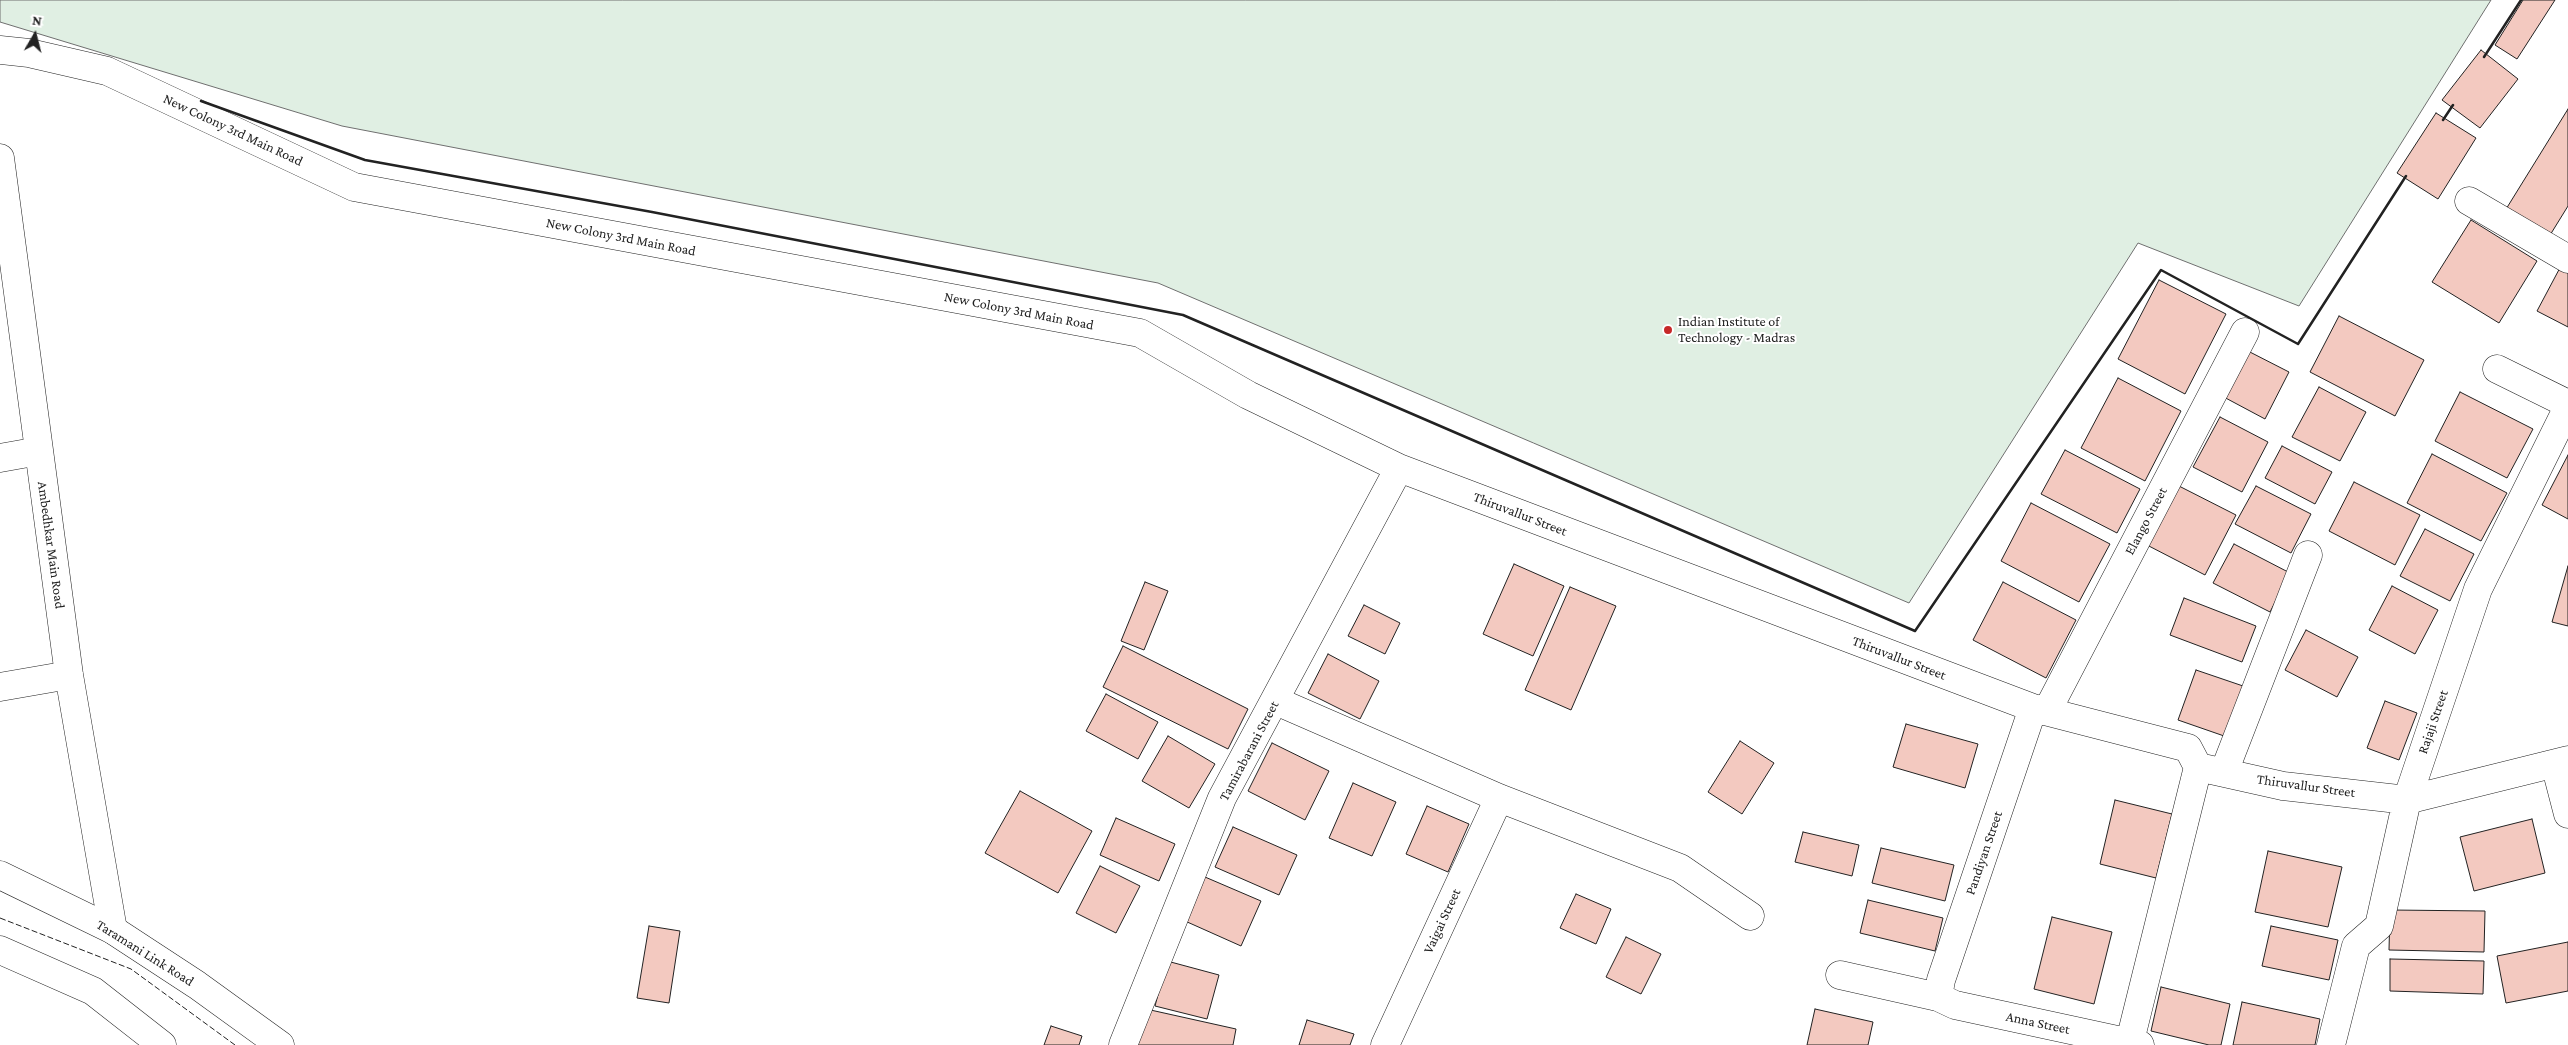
<!DOCTYPE html>
<html>
<head>
<meta charset="utf-8">
<style>
  body { margin:0 }
  #map { position:relative; width:2568px; height:1045px; overflow:hidden; background:#fff; font-family:"Crimson Pro",serif }
  canvas { display:block }
  .north { position:absolute; left:10px; top:10px; width:50px; height:50px; -webkit-text-stroke:4px #fff; paint-order:stroke; rotate:8deg; font-size:14px; font-weight:700; line-height:20px; text-align:center; color:#222 }
  .north::after { content:''; display:block; margin:auto; width:18px; height:22px; background:#222; clip-path:polygon(50% 0,100% 100%,50% 72%,0 100%) }
</style>
</head>
<body>
<div id="map">
<canvas width="2568" height="1045"></canvas>
<div class="north">N</div>
</div>
<script>
const ctx = document.querySelector('canvas').getContext('2d');
ctx.lineJoin = 'round';
function fill(path, color) { ctx.fillStyle = color; ctx.fill(path, 'evenodd'); }
const shape = rows => new Path2D(rows.map(r => 'M' + r).join(''));
function strokePath(path, color, width, dash) { ctx.strokeStyle = color; ctx.lineWidth = width; ctx.lineCap = dash ? 'butt' : 'round'; ctx.setLineDash(dash || []); ctx.stroke(path); }
function drawText(font, color, halo, rows, align = 'center') {
  ctx.font = font + ' "Crimson Pro",serif'; ctx.lineWidth = 4; ctx.setLineDash([]); ctx.textBaseline = 'middle'; ctx.strokeStyle = halo; ctx.fillStyle = color; for (const [text, x, y, turn = 0] of rows) {
    ctx.save(); ctx.translate(x, y); ctx.rotate((+turn || 0) * Math.PI / 180); ctx.textAlign = isNaN(turn) ? turn : align; if (halo) ctx.strokeText(text, 0, 0); ctx.fillText(text, 0, 0); ctx.restore();
  }
}
const green = shape([
  [0,0,2491,0,2299,306,2138,243,1909,603,1158,283,342,126,0,22,0,0]
]);
fill(green, '#e0efe3');
strokePath(green, '#6f6f6f', 1);
const building = shape([
  [2523,0,2555,0,2517,59,2495,45,2523,0],
  [2481,50,2518,79,2480,128,2442,100,2481,50],
  [2568,109,2568,206,2547,240,2503,214,2568,109],
  [2436,113,2476,138,2438,199,2397,173,2436,113],
  [2471,220,2537,261,2499,323,2432,282,2471,220],
  [2562,264,2568,267,2568,327,2537,311,2562,264],
  [2159,280,2226,314,2185,394,2118,359,2159,280],
  [2339,316,2424,360,2395,416,2310,372,2339,316],
  [2244,349,2289,372,2265,419,2220,395,2244,349],
  [2118,378,2181,411,2145,481,2081,448,2118,378],
  [2319,387,2366,412,2340,461,2292,437,2319,387],
  [2460,392,2533,429,2507,478,2435,441,2460,392],
  [2220,417,2268,442,2242,492,2193,467,2220,417],
  [2282,446,2332,472,2315,504,2265,478,2282,446],
  [2065,450,2140,489,2117,533,2041,494,2065,450],
  [2432,454,2507,493,2481,541,2407,503,2432,454],
  [2568,455,2568,519,2542,505,2568,455],
  [2354,482,2420,515,2395,565,2329,531,2354,482],
  [2175,484,2236,515,2205,575,2145,544,2175,484],
  [2256,486,2311,514,2291,553,2235,524,2256,486],
  [2031,503,2110,544,2079,602,2001,561,2031,503],
  [2425,529,2474,554,2450,601,2400,576,2425,529],
  [2234,544,2290,573,2270,612,2213,583,2234,544],
  [1514,564,1564,586,1533,656,1483,634,1514,564],
  [2568,566,2568,626,2552,622,2568,566],
  [1145,582,1168,591,1144,650,1121,641,1145,582],
  [2003,582,2076,620,2046,678,1973,640,2003,582],
  [2392,586,2438,610,2415,654,2369,630,2392,586],
  [1570,587,1616,606,1571,710,1525,690,1570,587],
  [2184,598,2256,626,2242,662,2170,635,2184,598],
  [1364,605,1400,623,1385,654,1348,636,1364,605],
  [2306,630,2358,657,2337,697,2285,670,2306,630],
  [1123,646,1248,709,1228,749,1103,687,1123,646],
  [1328,654,1379,681,1360,719,1308,693,1328,654],
  [2196,670,2246,687,2227,737,2178,720,2196,670],
  [1106,694,1158,722,1138,759,1086,731,1106,694],
  [2385,701,2417,713,2399,760,2367,748,2385,701],
  [1906,724,1978,744,1965,788,1893,767,1906,724],
  [1168,736,1215,764,1189,808,1142,781,1168,736],
  [1740,741,1774,763,1742,814,1708,792,1740,741],
  [1272,743,1329,771,1305,820,1248,791,1272,743],
  [1353,783,1396,802,1372,856,1329,838,1353,783],
  [1020,791,1092,831,1058,893,985,853,1020,791],
  [2115,800,2172,814,2156,878,2100,864,2115,800],
  [1427,806,1469,824,1448,872,1406,854,1427,806],
  [1116,818,1175,844,1159,881,1100,855,1116,818],
  [2532,819,2545,873,2474,891,2460,837,2532,819],
  [1233,827,1297,855,1279,895,1215,867,1233,827],
  [1803,832,1859,845,1852,876,1795,862,1803,832],
  [1881,848,1954,865,1945,901,1872,883,1881,848],
  [2268,851,2342,867,2328,927,2255,912,2268,851],
  [1100,866,1140,886,1116,933,1076,913,1100,866],
  [1205,877,1261,901,1241,946,1185,921,1205,877],
  [1576,894,1611,909,1596,944,1560,928,1576,894],
  [1868,900,1943,918,1935,951,1860,933,1868,900],
  [2390,910,2485,911,2484,952,2389,950,2390,910],
  [2052,917,2112,932,2094,1004,2034,989,2052,917],
  [649,926,680,931,669,1003,637,998,649,926],
  [2271,926,2338,940,2329,980,2262,966,2271,926],
  [1626,937,1661,954,1641,994,1606,977,1626,937],
  [2568,942,2568,991,2506,1003,2497,956,2568,942],
  [2390,959,2484,961,2483,994,2390,991,2390,959],
  [1167,961,1219,975,1207,1019,1155,1006,1167,961],
  [2161,987,2230,1004,2221,1045,2209,1045,2151,1031,2161,987],
  [2242,1002,2320,1019,2315,1045,2233,1045,2242,1002],
  [1146,1009,1236,1029,1233,1045,1138,1045,1146,1009],
  [1815,1009,1873,1022,1868,1045,1807,1045,1815,1009],
  [1307,1020,1354,1034,1350,1045,1299,1045,1307,1020],
  [1051,1026,1082,1036,1079,1045,1044,1045,1051,1026]
]);
fill(building, '#f3c9c0');
strokePath(building, '#222', 1);
const minor = shape([
  [0,50,29,53,107,71,354,187,1140,333,1248,395,1399,468,2033,708,2188,748,2198,767,2283,786,2407,800,2568,760],
  [0,158,69,675,113,930],
  [2469,201,2568,259],
  [2497,369,2568,404],
  [0,458,39,451],
  [0,687,69,675],
  [1276,701,1499,798,1680,868,1750,916],
  [2047,711,2245,332],
  [2555,764,2568,814],
  [2224,772,2308,555],
  [1840,975,1938,997,1955,1005,2140,1045],
  [1938,997,1941,980,2033,708],
  [1123,1045,1222,798,1399,468],
  [1385,1045,1499,798],
  [2129,1045,2198,767],
  [2331,1045,2356,946,2379,926,2407,800,2478,589,2568,407]
]);
const major = shape([
  [0,875,113,930,197,985,280,1045],
  [0,950,93,991,162,1045]
]);
strokePath(minor, '#222', 29);
strokePath(major, '#222', 29);
strokePath(minor, '#fff', 28);
strokePath(major, '#fff', 28);
strokePath(shape([
  [0,918,131,969,235,1045]
]), '#222', 1, [6, 2.5]);
strokePath(shape([
  [2484,57,2521,0],
  [201,101,365,160,652,212,1183,315,1915,631,2161,270,2298,344,2406,176],
  [2443,120,2453,105]
]), '#222', 2.5);
for (const [x, y, r, color] of [
  [1668,330,5,"#c62828"]
]) { const dot = new Path2D(); dot.arc(x, y, r, 0, 2 * Math.PI); ctx.fillStyle = color; ctx.fill(dot); strokePath(dot, '#fff', 2); }
drawText('14px', '#222', '#fff', [
  ["New Colony 3rd Main Road",233,130,25],
  ["New Colony 3rd Main Road",621,237,11],
  ["New Colony 3rd Main Road",1019,311,11],
  ["Thiruvallur Street",1520,514,21],
  ["Elango Street",2146,521,-62],
  ["Ambedhkar Main Road",51,545,82],
  ["Thiruvallur Street",1899,658,21],
  ["Rajaji Street",2433,722,-71],
  ["Tamirabarani Street",1249,751,-62],
  ["Thiruvallur Street",2306,786,8],
  ["Pandiyan Street",1984,853,-71],
  ["Vaigai Street",1442,921,-65],
  ["Taramani Link Road",145,953,32],
  ["Anna Street",2038,1023,12]
]);
drawText('14px', '#222', '#fff', [
  ["Indian Institute of",1678,322],
  ["Technology - Madras",1678,338]
], 'left');
</script>
</body>
</html>
